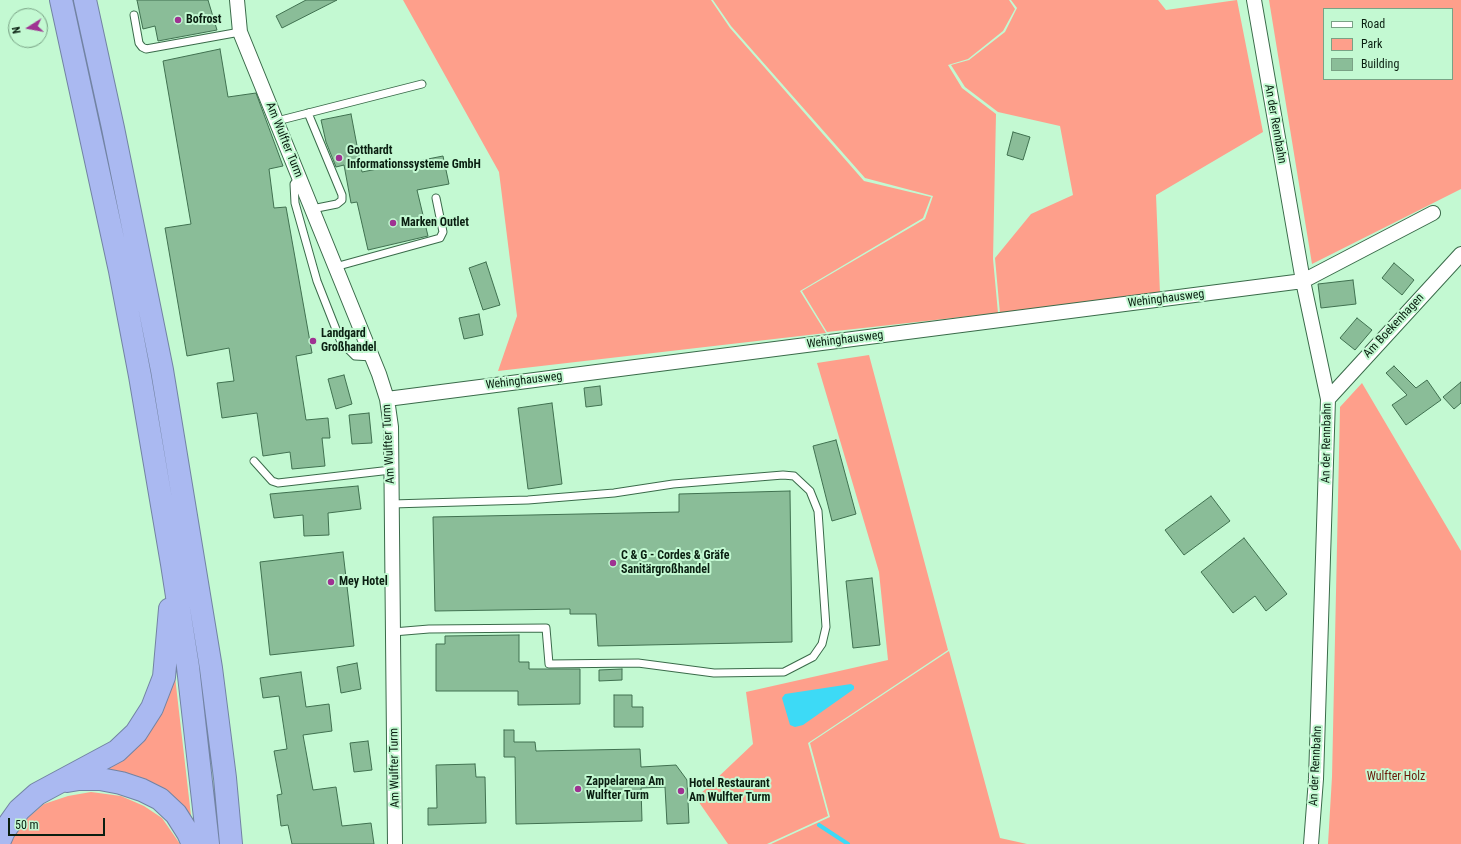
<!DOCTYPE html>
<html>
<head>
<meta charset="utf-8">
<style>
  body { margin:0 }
  #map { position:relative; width:1461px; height:844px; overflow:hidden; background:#c3f9d2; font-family:"Roboto Condensed",sans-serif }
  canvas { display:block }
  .legend { position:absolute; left:1323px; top:8px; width:130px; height:72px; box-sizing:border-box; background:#c3f9d2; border:1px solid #79a285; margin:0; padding:5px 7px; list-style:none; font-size:12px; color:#0a1f11 }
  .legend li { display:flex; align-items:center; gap:8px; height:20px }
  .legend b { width:20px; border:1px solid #79a285 }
  .north { position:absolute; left:8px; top:8px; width:40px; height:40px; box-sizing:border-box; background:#c3f9d2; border:1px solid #79a285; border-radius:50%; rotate:259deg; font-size:11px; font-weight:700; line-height:16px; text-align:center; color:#0a1f11 }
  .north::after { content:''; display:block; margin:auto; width:14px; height:18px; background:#9f3292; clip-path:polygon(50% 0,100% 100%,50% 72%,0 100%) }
  .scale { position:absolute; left:8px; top:818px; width:97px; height:18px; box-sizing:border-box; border:2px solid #0a1f11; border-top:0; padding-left:5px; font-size:12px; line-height:14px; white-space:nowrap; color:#0a1f11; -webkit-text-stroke:3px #c3f9d2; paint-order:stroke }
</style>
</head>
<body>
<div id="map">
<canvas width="1461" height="844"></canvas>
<ul class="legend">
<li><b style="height:5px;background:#fff"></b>Road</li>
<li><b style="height:11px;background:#fe9f8b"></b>Park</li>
<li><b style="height:11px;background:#8abd98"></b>Building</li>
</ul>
<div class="north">N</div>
<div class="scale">50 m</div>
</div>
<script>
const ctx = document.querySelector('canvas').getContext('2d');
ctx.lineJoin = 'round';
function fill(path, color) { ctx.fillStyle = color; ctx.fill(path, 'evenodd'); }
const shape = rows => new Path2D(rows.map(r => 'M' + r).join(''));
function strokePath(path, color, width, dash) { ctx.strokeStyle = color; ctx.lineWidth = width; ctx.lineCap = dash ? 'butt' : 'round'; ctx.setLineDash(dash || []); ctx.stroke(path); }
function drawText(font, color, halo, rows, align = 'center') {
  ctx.font = font + ' "Roboto Condensed",sans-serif'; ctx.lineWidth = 4; ctx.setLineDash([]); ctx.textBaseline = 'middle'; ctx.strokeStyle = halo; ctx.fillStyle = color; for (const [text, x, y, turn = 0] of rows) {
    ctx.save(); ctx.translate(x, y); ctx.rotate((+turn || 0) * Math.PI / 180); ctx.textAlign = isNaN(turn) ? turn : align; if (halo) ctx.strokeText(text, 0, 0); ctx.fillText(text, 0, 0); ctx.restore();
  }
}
fill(shape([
  [403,0,711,0,730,28,864,181,931,197,923,218,800,291,826,333,498,371,517,316,499,172],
  [713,0,1009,0,1015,9,1003,31,968,59,948,65,962,88,996,114,993,259,998,313,827,332,802,291,925,219,933,196,865,178,731,26],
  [1011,0,1158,0,1166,10,1237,0,1263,132,1156,195,1160,294,1000,314,995,258,1031,214,1073,195,1060,126,998,112,965,87,951,65,969,60,1005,32,1017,8],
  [1269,0,1461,0,1461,189,1312,264],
  [1324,9,1452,9,1452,79,1324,79],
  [869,355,948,650,808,743,828,816,767,844,728,844,696,798,753,744,746,692,888,660,879,572,817,363],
  [1362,383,1461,551,1461,844,1328,844,1332,777,1340,407],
  [949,651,1000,838,1027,844,771,844,830,817,810,743],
  [174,668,193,833,178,810,80,775,121,755],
  [91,792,121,796,144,806,162,818,180,844,10,844,23,822,44,804,68,796]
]), '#fe9f8b');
fill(shape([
  [851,684,854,686,854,689,803,725,795,727,790,725,782,698,785,694]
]), '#3ddaf6');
strokePath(shape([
  [819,825,848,844]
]), '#3ddaf6', 4);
const building = shape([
  [137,0,208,0,217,30,158,41,155,26,143,29,137,0],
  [306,0,337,0,282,28,276,16,306,0],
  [220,49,228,97,256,93,283,166,269,169,274,208,286,207,312,353,296,356,306,420,328,418,330,438,322,438,325,466,292,469,290,452,263,456,257,413,222,418,217,383,234,381,229,348,187,356,165,228,191,224,163,61,220,49],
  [351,114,362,172,443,156,449,184,417,190,428,236,368,250,357,202,351,203,344,165,336,167,326,142,321,120,351,114],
  [1013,132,1030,137,1023,160,1007,155,1013,132],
  [486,262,500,305,483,310,469,268,486,262],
  [1394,263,1414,280,1402,295,1382,278,1394,263],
  [1353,280,1356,304,1321,308,1318,284,1353,280],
  [479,314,483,335,464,339,459,318,479,314],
  [1357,318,1372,330,1355,350,1340,338,1357,318],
  [1394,366,1416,388,1427,380,1441,400,1406,425,1392,405,1407,395,1386,373,1394,366],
  [344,375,352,404,336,409,328,379,344,375],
  [1461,382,1461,403,1454,409,1443,397,1461,382],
  [600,386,602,405,586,407,584,388,600,386],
  [552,403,562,484,528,489,518,408,552,403],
  [369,413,372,443,352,444,349,415,369,413],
  [836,440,856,514,832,521,813,446,836,440],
  [358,486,361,509,328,513,329,535,304,536,303,515,274,518,270,494,358,486],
  [790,491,792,642,598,646,596,614,570,614,570,609,435,611,433,517,679,512,679,494,790,491],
  [1211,496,1230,521,1184,555,1165,530,1211,496],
  [1244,538,1287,594,1266,611,1255,596,1233,613,1201,572,1244,538],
  [343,552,354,646,270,655,260,562,343,552],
  [872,578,880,645,853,648,846,581,872,578],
  [519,635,519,662,529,662,529,669,580,669,580,704,518,705,518,691,436,691,436,644,445,644,445,636,519,635],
  [357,663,361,689,341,693,337,667,357,663],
  [622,669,622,680,599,681,599,670,622,669],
  [301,672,306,707,329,704,332,731,303,735,313,790,336,787,342,826,371,823,374,844,292,844,288,825,281,826,277,795,282,794,274,751,287,749,279,696,263,698,260,678,301,672],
  [614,695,632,695,632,707,643,707,643,727,614,727,614,695],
  [504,730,514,730,514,742,535,742,536,751,640,749,641,767,676,765,687,780,689,823,667,824,665,787,641,788,642,821,516,824,515,757,504,757,504,730],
  [368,741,372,770,354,772,350,743,368,741],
  [475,764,476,777,485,777,486,823,428,825,428,808,437,808,436,765,475,764]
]);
fill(building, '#8abd98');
strokePath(building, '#407150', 1);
const service = shape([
  [134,15,139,43,142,47,146,49,240,32],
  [308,113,342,195,342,200,337,204,312,209],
  [277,121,422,84],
  [299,178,294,184,295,203,317,281,341,342,355,356,372,357],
  [335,267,440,238,443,232,436,198],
  [254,461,272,481,278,483,391,470],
  [392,504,528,500,614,493,673,484,783,475,794,476,810,491,818,511,826,627,822,644,813,657,784,672,714,673,638,663,549,664,546,628,429,629,393,632]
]);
const minor = shape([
  [237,0,240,32,379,374,387,399,391,427,395,844],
  [1254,0,1303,281,1328,399,1316,779,1311,844],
  [387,399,1303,281,1433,213],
  [1328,399,1461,254]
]);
const motorway = shape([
  [61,0,120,271,140,376,172,564,188,667,208,844],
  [85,0,113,128,162,370,211,668,225,778,231,844],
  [67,781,79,779,100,779,121,783,142,790,160,799,176,814,188,833,193,844],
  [0,840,4,831,19,810,37,794,117,751,136,733,152,708,164,677,170,609]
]);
strokePath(service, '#3a6b4a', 9);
strokePath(minor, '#3a6b4a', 16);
strokePath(motorway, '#7283a3', 24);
strokePath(service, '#fff', 7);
strokePath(minor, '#fff', 14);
strokePath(motorway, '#aab9f1', 22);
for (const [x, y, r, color] of [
  [178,20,4,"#9f3292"],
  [339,158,4,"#9f3292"],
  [393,223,4,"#9f3292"],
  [313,341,4,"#9f3292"],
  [613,563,4,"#9f3292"],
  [331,582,4,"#9f3292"],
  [578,789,4,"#9f3292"],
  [681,791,4,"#9f3292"]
]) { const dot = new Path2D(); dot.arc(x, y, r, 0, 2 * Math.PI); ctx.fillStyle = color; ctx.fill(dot); strokePath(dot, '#c3f9d2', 1.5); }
drawText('bold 12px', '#0a1f11', '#c3f9d2', [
  ["Bofrost",186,20],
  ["Gotthardt",347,151],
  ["Informationssysteme GmbH",347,165],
  ["Marken Outlet",401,223],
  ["Landgard",321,334],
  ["Großhandel",321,348],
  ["C & G - Cordes & Gräfe",621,556],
  ["Sanitärgroßhandel",621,570],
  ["Mey Hotel",339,582],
  ["Zappelarena Am",586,782],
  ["Wulfter Turm",586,796],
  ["Hotel Restaurant",689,784],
  ["Am Wulfter Turm",689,798]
], 'left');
drawText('12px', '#0a1f11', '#c3f9d2', [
  ["An der Rennbahn",1275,124,80],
  ["Am Wulfter Turm",284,140,68],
  ["Wehinghausweg",1166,299,-7],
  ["Am Boekenhagen",1394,326,-47],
  ["Wehinghausweg",845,340,-7],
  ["Wehinghausweg",524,381,-7],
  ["An der Rennbahn",1327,443,-89],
  ["Am Wulfter Turm",389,444,-93],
  ["An der Rennbahn",1316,766,-87],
  ["Am Wulfter Turm",395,768,-91]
]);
drawText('12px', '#681707', '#c3f9d2', [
  ["Wulfter Holz",1396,777]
]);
</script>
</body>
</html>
